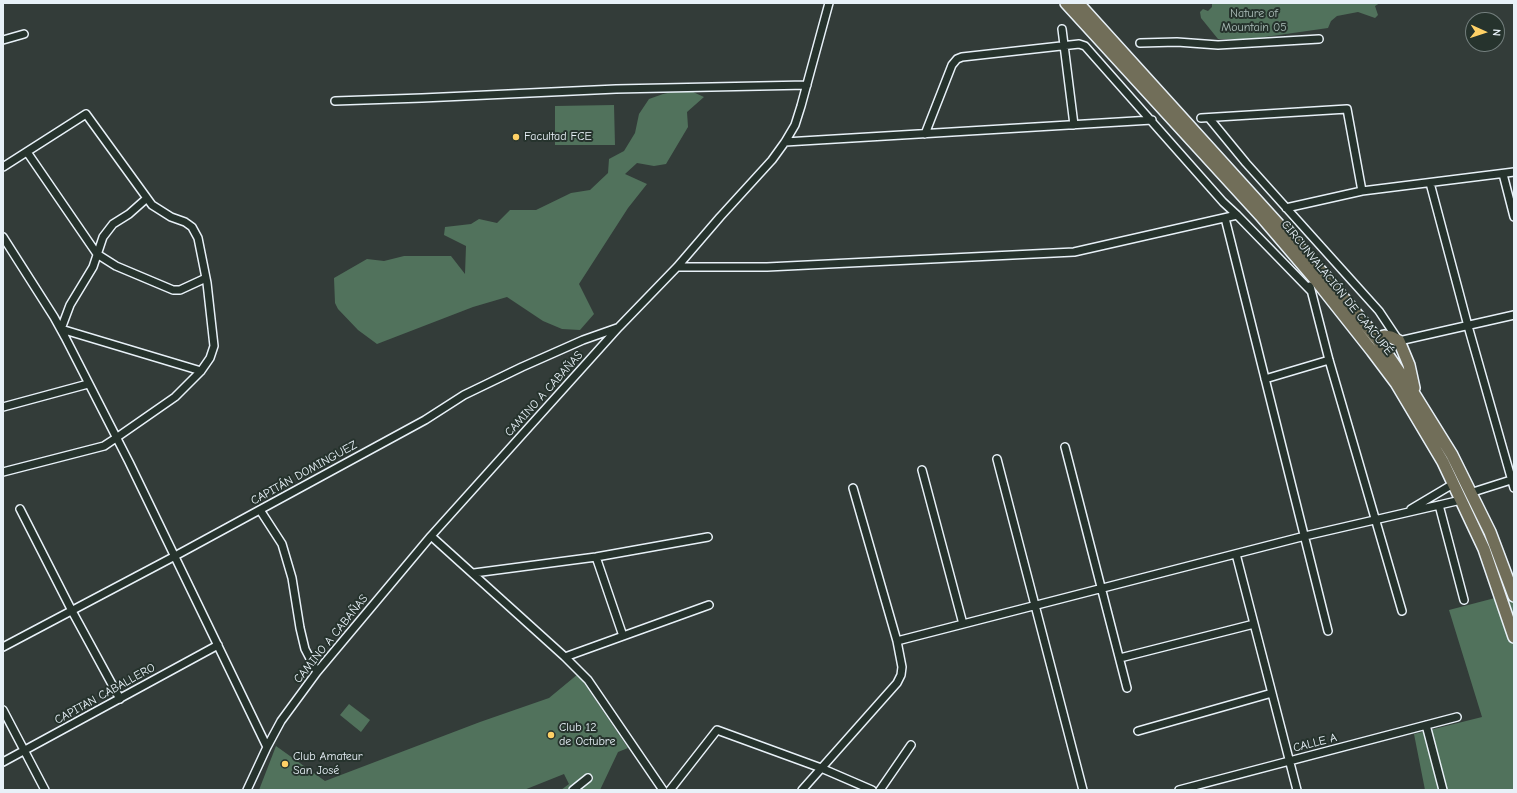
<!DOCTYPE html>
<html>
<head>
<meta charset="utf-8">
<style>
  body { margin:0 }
  #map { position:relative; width:1517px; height:793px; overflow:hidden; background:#333c39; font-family:"Comic Neue",sans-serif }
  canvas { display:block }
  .frame { position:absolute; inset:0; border:4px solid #e8f1f8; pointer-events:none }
  .north { position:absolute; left:1465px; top:12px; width:40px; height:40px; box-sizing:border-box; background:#26332d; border:1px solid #747f7e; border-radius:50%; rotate:93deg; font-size:11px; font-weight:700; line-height:16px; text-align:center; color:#e8f1f8 }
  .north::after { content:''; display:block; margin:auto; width:14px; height:18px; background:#ffd166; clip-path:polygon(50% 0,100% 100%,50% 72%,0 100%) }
</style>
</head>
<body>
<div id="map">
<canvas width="1517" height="793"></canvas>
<div class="frame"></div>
<div class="north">N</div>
</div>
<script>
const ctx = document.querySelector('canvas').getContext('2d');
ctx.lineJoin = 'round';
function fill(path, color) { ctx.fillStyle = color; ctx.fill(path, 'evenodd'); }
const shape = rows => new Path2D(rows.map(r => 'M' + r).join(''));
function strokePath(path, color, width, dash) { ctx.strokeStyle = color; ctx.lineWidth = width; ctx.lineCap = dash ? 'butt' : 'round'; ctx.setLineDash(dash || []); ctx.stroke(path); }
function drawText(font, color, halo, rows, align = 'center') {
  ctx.font = font + ' "Comic Neue",sans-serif'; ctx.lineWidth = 4; ctx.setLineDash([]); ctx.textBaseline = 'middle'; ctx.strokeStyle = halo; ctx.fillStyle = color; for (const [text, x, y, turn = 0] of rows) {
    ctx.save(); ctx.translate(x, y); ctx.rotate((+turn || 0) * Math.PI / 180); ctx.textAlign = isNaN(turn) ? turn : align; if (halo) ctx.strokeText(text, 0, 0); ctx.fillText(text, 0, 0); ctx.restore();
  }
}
fill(shape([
  [1212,3,1380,3,1375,6,1378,15,1375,18,1358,12,1337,16,1331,21,1328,28,1251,39,1218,39,1201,18,1200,12,1203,9,1208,11,1212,7],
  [676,91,691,91,704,97,687,112,688,127,666,164,654,166,637,163,625,174,647,184,628,208,579,284,594,314,580,330,562,329,543,321,507,297,473,307,377,344,358,330,338,309,335,303,334,278,367,259,384,261,404,256,451,256,465,274,466,246,444,235,445,227,471,224,479,219,497,223,510,210,536,210,571,193,590,190,608,173,609,159,624,151,635,133,639,114,649,99,663,94],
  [614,105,615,145,555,145,555,106],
  [1514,593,1514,790,1425,790,1414,734,1482,717,1449,610],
  [578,674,628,748,618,752,600,790,561,790,569,784,564,774,524,790,259,790,276,746,325,781,480,722,549,698],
  [349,704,370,720,361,732,340,715]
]), '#51725c');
const minor = shape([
  [1062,29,1074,125],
  [3,40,24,34],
  [1140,43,1177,42,1218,45,1319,39],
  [335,101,422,98,616,89,807,85],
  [1201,118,1347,109,1362,191],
  [1209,118,1246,163,1379,311,1399,341,1514,315],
  [925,134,952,65,957,59,962,57,1079,44,1085,46,1223,202,1237,215,1311,291],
  [785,142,1152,120],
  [27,152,97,254,116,266,173,290,180,290,206,278],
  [3,167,86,114,152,205,171,217,185,222,192,227,198,238,207,283,214,346,210,358,201,371,175,397,116,438,104,446,3,472],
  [1503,174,1514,217],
  [1430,183,1468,326,1514,488],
  [147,198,129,214,113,224,103,237,93,267,70,305,61,329,201,371],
  [1286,208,1362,191,1514,172],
  [1225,218,1328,631],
  [3,237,54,317,65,337,129,462,267,747],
  [677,267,767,267,1074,252,1237,215],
  [1310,286,1329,360,1402,611],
  [1265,379,1329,360],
  [3,407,88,384],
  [1065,447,1127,688],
  [997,459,1083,790],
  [922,470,963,624],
  [1470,493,1514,479],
  [1439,505,1464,600],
  [20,509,72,611,120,699],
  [1411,509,1453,484],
  [260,510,282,544,292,578,300,628,305,649,317,672],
  [431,536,565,657,588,680,663,790],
  [1236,554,1297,790],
  [596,557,623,636],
  [474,573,596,557,708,537],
  [897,641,1305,536,1461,500],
  [3,647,175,556,425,420,464,395,522,367,583,340,617,328],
  [565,657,709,605],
  [1120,658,1254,624],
  [3,710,45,790],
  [1426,725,1443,790],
  [1138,731,1272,693],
  [3,762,218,645],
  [247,790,267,747,281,721,317,672,431,536,619,327,677,267,720,217,772,160,785,142,795,125,801,106,829,3],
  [573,790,588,778],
  [670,790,717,730,821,768,872,790],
  [802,790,897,683,901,675,902,667,897,641,853,488],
  [880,790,911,745],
  [1179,790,1457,717]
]);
const highway = shape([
  [1066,3,1260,215,1319,284,1372,351,1396,383,1443,462,1484,549,1514,637],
  [1078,3,1328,279,1377,339,1411,389,1452,455,1490,532,1514,596],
  [1377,339,1384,336,1391,337,1399,341,1409,365,1414,388]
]);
strokePath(minor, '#e8f1f8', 10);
strokePath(highway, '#e8f1f8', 14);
strokePath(minor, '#26332d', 7);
strokePath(highway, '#716e59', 11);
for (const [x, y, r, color] of [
  [516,137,4,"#ffd166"],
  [551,735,4,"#ffd166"],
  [285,764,4,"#ffd166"]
]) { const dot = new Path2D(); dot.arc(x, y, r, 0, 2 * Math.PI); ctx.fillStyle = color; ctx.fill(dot); strokePath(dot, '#26332d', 1.5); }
drawText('12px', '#acbeba', '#26332d', [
  ["Nature of",1254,14],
  ["Mountain 05",1254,28]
]);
drawText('12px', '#e8f1f8', '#26332d', [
  ["Facultad FCE",524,137],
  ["Club 12",559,728],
  ["de Octubre",559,742],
  ["Club Amateur",293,757],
  ["San José",293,771]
], 'left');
drawText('12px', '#e8f1f8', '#26332d', [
  ["CIRCUNVALACIÓN DE CAACUPÉ",1337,288,51],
  ["CAMINO A CABAÑAS",544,394,-48],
  ["CAPITÁN DOMINGUEZ",304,473,-29],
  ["CAMINO A CABAÑAS",331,639,-51],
  ["CAPITAN CABALLERO",105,694,-29],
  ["CALLE A",1315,743,-14]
]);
</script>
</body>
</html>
